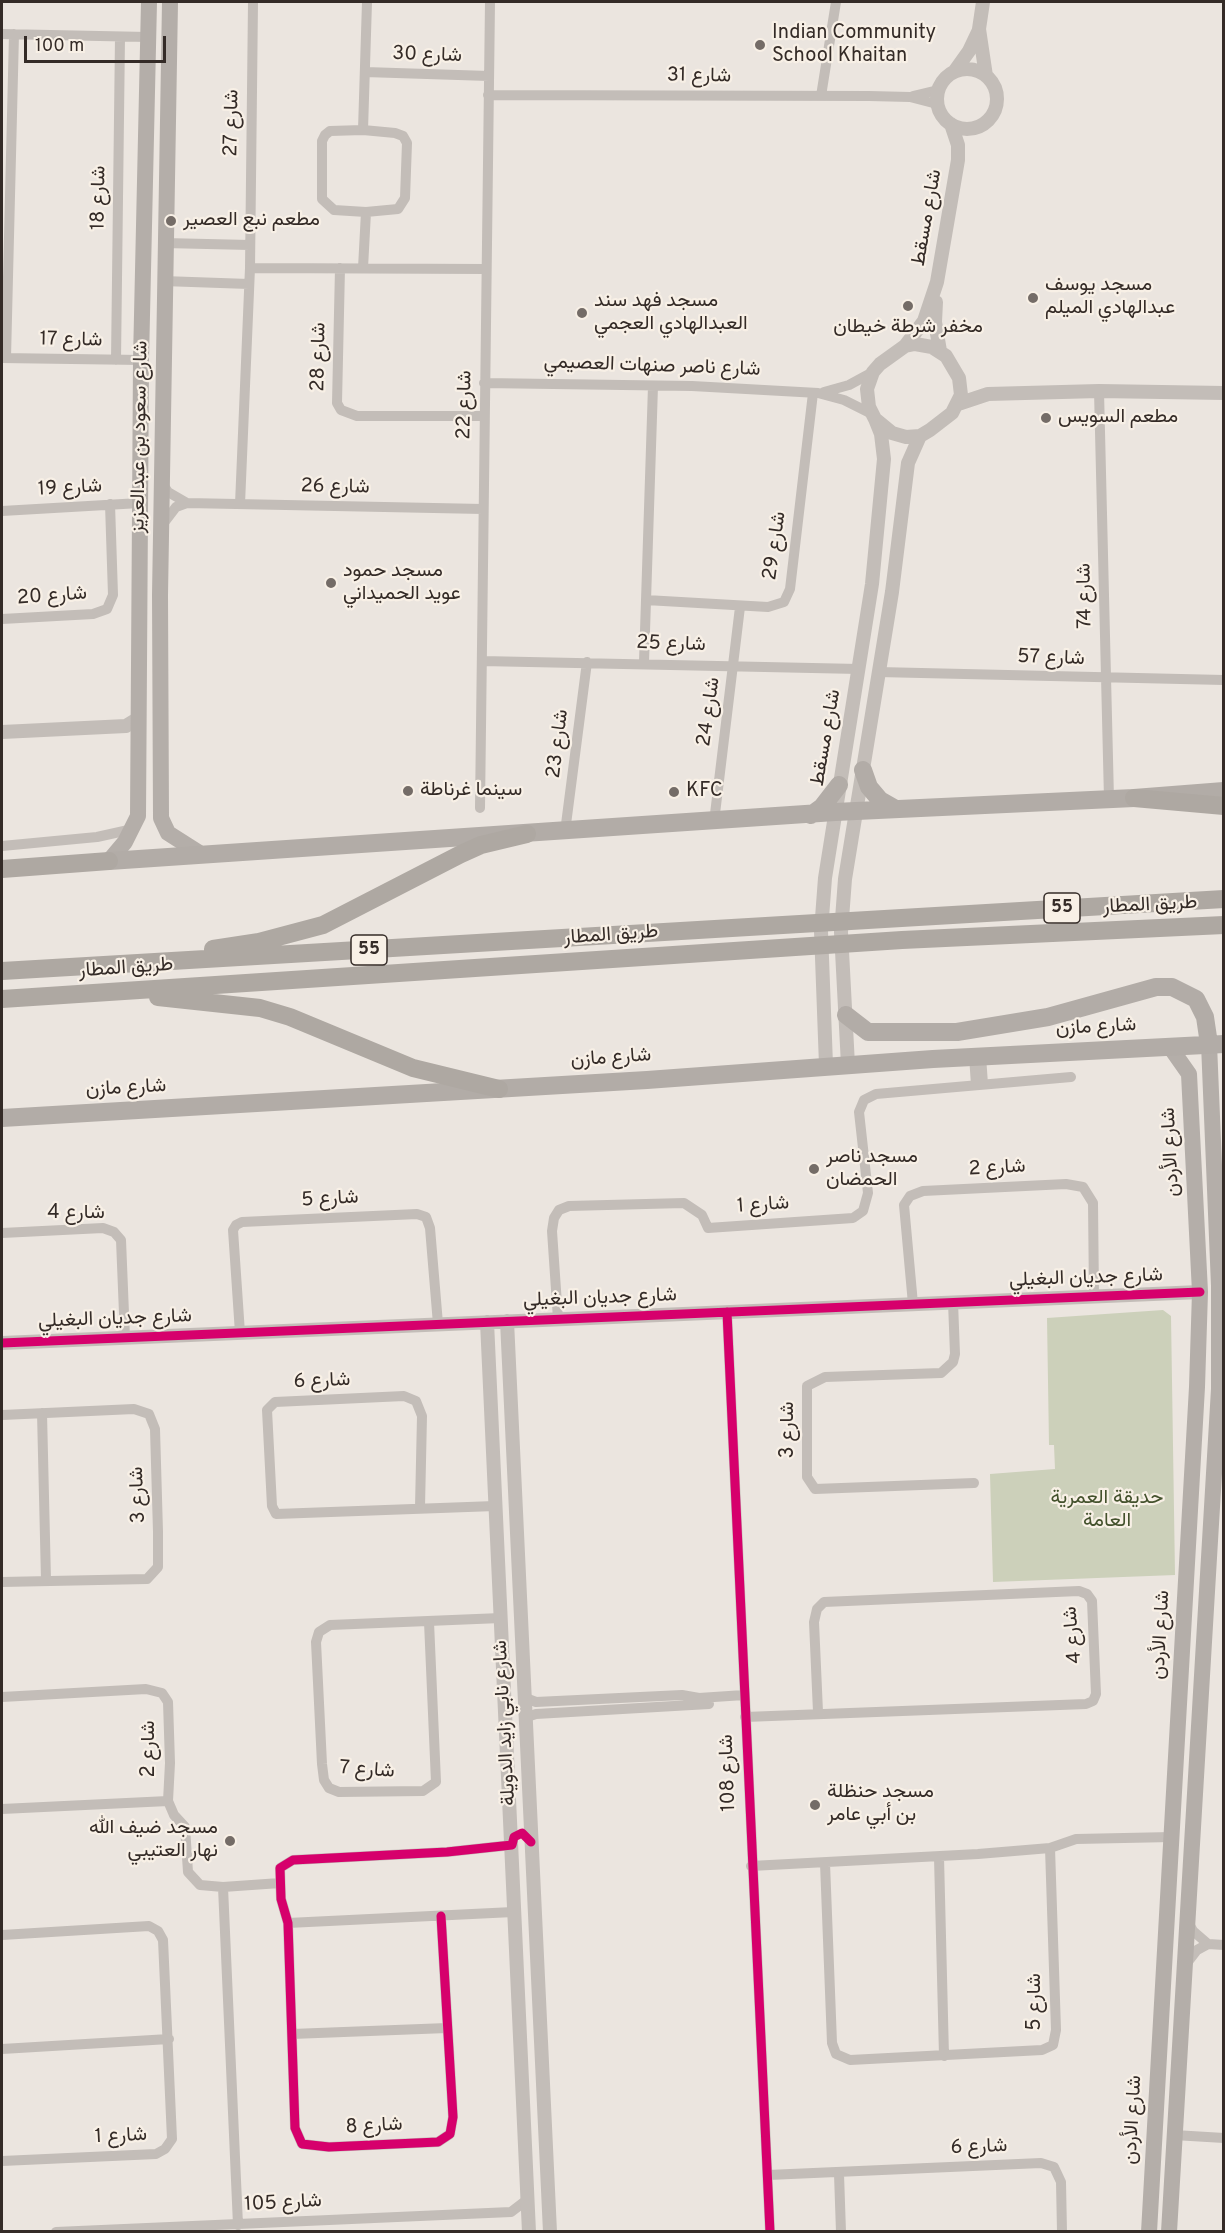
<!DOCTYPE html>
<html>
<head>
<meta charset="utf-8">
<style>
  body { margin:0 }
  #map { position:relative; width:1225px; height:2233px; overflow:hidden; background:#ebe5df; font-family:Overpass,sans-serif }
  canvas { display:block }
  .frame { position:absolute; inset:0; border:3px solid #342b27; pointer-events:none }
  .scale { position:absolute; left:24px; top:36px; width:142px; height:27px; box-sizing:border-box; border:3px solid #342b27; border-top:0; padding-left:8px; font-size:18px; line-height:21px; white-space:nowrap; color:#342b27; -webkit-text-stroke:4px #f8f0e6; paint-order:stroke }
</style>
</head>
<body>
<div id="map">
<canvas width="1225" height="2233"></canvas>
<div class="frame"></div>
<div class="scale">100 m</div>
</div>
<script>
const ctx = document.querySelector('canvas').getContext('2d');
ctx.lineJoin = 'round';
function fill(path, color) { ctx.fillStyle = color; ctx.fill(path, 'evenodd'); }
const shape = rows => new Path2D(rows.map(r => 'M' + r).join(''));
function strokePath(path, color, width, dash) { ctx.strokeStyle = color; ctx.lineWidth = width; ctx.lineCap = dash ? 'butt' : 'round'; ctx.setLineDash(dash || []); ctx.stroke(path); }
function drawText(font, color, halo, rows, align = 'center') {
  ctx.font = font + ' Overpass,Vazirmatn,sans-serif'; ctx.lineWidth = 4.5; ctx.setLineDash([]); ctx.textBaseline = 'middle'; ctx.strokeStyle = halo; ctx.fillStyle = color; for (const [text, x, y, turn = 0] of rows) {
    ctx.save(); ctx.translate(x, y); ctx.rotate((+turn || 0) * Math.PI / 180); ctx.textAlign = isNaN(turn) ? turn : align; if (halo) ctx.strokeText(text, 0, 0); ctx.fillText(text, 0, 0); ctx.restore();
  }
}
fill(shape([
  [1163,1310,1171,1316,1175,1575,993,1582,990,1474,1055,1469,1054,1445,1049,1445,1047,1318]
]), '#ccd0ba');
strokePath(shape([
  [2,34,148,37],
  [365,72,489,76],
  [488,95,869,96,910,97,937,104],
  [821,96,836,2],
  [913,96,938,90],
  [363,130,395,133,403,136,407,143,405,198,398,209,366,212,334,210,322,199,322,141,325,135,330,131,363,130],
  [363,130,367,2],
  [164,243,250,245],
  [250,268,486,269],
  [340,268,337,403,341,410,357,416,484,416],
  [363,268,366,212],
  [163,281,249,284],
  [2,358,141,360],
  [6,358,14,34],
  [116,360,120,37],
  [484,383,692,386,818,393,844,400,872,414],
  [1099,391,1109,799],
  [824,392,849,385,873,372],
  [162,483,168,492,187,503],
  [240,504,250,268,253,2],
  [2,511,140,503],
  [163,524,176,507,187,503,483,509],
  [646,600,768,607,784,602,790,589,813,393],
  [2,619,93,614,107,609,113,595,110,504],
  [482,661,859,669],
  [644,662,653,386],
  [878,672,1224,680],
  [480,808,490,2],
  [714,822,740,607],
  [565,832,587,662],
  [2,846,97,837,133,829],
  [974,1056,976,1085],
  [981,1056,983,1084],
  [2,1233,103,1228,114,1232,121,1240,125,1338],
  [953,1302,955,1354,953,1362,941,1373,825,1377,807,1386,807,1477,815,1489,974,1483],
  [913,1304,904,1205,910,1196,923,1191,1066,1184,1083,1187,1093,1203,1094,1296],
  [727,1312,770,2232],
  [558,1319,552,1231,554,1218,559,1210,569,1206,684,1203,702,1215,708,1228,853,1218,863,1211,868,1193,859,1112,864,1100,876,1094,1071,1077],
  [240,1333,233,1230,236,1225,242,1222,417,1214,426,1217,430,1228,438,1324],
  [42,1413,46,1580],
  [2,1415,134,1409,149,1414,155,1429,158,1532,158,1567,147,1579,2,1582],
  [420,1507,422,1416,416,1401,404,1396,275,1402,267,1410,272,1506,276,1514,495,1506],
  [429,1622,436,1782,423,1791,339,1792,329,1788,324,1780,322,1764,316,1642,319,1632,330,1625,501,1618],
  [2,1697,146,1689,162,1693,168,1702,170,1763,168,1801,174,1815,185,1827,188,1872,200,1885,223,1887,280,1883],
  [523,1697,536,1702,682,1695,699,1698,744,1695],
  [745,1717,1086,1704,1093,1701,1096,1694,1092,1601,1087,1594,1079,1591,824,1602,817,1609,814,1622,818,1712],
  [524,1718,536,1714,709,1704],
  [2,1809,168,1801],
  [939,1857,944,2056],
  [825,1863,832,2043,836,2054,850,2060,1042,2050,1053,2045,1056,2030,1050,1848],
  [751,1866,978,1854,1050,1848,1076,1839,1172,1837],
  [223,1887,238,2225],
  [441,1916,453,2117,450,2134,438,2142,329,2147,302,2144,295,2128,288,1923,281,1899,280,1868,293,1860,447,1852,512,1845],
  [1188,1922,1193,1931,1208,1944],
  [288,1923,513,1912],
  [2,1935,149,1926,158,1931,163,1940,172,2139,165,2149,156,2154,2,2161],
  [1187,1963,1197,1950,1208,1944,1224,1945],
  [292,2034,447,2028],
  [2,2049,169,2039],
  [1174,2135,1224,2138],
  [839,2174,841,2232],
  [768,2175,1041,2163,1054,2167,1061,2182,1062,2232],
  [56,2232,511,2212,528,2199]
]), '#c3bdb8', 10);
strokePath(shape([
  [983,2,979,29,986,76],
  '937 99a30 30 0 1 1 60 0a30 30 0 1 1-60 0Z',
  [954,72,969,51,979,30],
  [936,302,935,322,940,351],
  [915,344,932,347,946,356,959,378,961,395,952,413,930,430,920,436,906,437,892,433,875,419,869,407,867,389,873,372,880,364,905,346,915,344],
  [905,346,924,321,937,282,958,160,958,145,951,124],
  [958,404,988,394,1099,391,1224,393],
  [2,732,126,726,139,718],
  [826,1065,821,931,825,878,872,584,884,459,881,434,875,419],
  [848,1065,841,932,845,879,892,592,908,463,920,436],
  [507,1321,550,2232],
  [487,1322,529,2232],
  [2,1343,1200,1292]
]), '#c3bdb8', 14);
strokePath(shape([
  [170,2,160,595,161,818,168,833,201,854],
  [109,861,125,842,138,816,141,360,149,2],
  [1149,2232,1197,1387,1200,1292,1189,1074,1170,1047],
  [1169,2232,1219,1389,1219,1286,1209,1044]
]), '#b4aea9', 16);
strokePath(shape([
  [863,770,869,787,880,800,894,808],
  [811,815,822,807,839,785],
  [109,861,835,812,1134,798,1224,791],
  [846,1015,868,1032,957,1032,1048,1017,1156,987,1172,987,1196,999,1205,1017,1209,1044],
  [2,1118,647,1080,933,1059,1224,1044]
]), '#b2aca7', 18);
strokePath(shape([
  [1134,798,1224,806],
  [2,869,109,861],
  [213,949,259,942,323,925,461,854,481,845,527,834],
  [2,971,1224,899],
  [158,997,260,1008,290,1017,413,1068,499,1089],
  [2,999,902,940,1224,925]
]), '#aea8a2', 18);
strokePath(shape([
  [727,1312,770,2232],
  [2,1343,1200,1292],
  [441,1916,453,2117,450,2134,438,2142,329,2147,302,2144,295,2128,288,1923,281,1899,280,1868,293,1860,447,1852,512,1845,514,1837,522,1833,531,1842]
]), '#d6006c', 9);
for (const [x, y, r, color] of [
  [760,45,6,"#746c67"],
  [171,221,6,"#746c67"],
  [1033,298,6,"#746c67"],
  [908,306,6,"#746c67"],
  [582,313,6,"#746c67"],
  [1046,418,6,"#746c67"],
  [331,583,6,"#746c67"],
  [408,791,6,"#746c67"],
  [674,792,6,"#746c67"],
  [814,1169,6,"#746c67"],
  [815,1805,6,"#746c67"],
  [230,1841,6,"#746c67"]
]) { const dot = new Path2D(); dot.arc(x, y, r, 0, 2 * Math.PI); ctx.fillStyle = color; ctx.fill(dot); strokePath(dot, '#f8f0e6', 2); }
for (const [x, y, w] of [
  [1062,908,36],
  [369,950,36]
]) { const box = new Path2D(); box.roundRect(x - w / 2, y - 15, w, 30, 4.5); ctx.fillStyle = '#f8f0e6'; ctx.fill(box); strokePath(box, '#342b27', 1.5); }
drawText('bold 18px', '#342b27', null, [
  ["55",1062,908],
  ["55",369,950]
]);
drawText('20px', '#342b27', '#f8f0e6', [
  ["Indian Community",772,34],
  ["School Khaitan",772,57],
  ["مطعم نبع العصير",183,221],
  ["مسجد يوسف",1045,286],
  ["عبدالهادي الميلم",1045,309],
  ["مسجد فهد سند",594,302],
  ["العبدالهادي العجمي",594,325],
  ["مخفر شرطة خيطان",908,328,"center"],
  ["مطعم السويس",1058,418],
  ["مسجد حمود",343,572],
  ["عويد الحميداني",343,595],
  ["سينما غرناطة",420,791],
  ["KFC",686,792],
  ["مسجد ناصر",826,1158],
  ["الحمضان",826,1181],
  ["مسجد حنظلة",827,1793],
  ["بن أبي عامر",827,1816],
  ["مسجد ضيف الله",218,1829,"right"],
  ["نهار العتيبي",218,1852,"right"]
], 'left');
drawText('20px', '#342b27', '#f8f0e6', [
  ["شارع 30",427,56,2],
  ["شارع 31",699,77,1],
  ["شارع 27",233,123,-89],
  ["شارع 18",100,198,-89],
  ["شارع مسقط",928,218,-80],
  ["شارع 17",71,341,1],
  ["شارع 28",320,357,-89],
  ["شارع ناصر صنهات العصيمي",652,367,2],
  ["شارع 22",466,405,-89],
  ["شارع سعود بن عبدالعزيز",141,437,-89],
  ["شارع 26",335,488,1],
  ["شارع 19",70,489,-3],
  ["شارع 29",776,546,-82],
  ["شارع 74",1086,596,-91],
  ["شارع 20",52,597,-4],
  ["شارع 25",671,645,2],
  ["شارع 57",1051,659,2],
  ["شارع 24",710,712,-82],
  ["شارع مسقط",827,738,-80],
  ["شارع 23",559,744,-83],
  ["طريق المطار",1150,906,-3],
  ["طريق المطار",611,936,-4],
  ["طريق المطار",126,969,-4],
  ["شارع مازن",1096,1028,-3],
  ["شارع مازن",611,1059,-4],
  ["شارع مازن",126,1089,-3],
  ["شارع الأردن",1172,1152,-93],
  ["شارع 2",997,1169,-3],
  ["شارع 5",330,1200,-3],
  ["شارع 1",763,1206,-4],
  ["شارع 4",76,1214],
  ["شارع جديان البغيلي",1086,1279,-2],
  ["شارع جديان البغيلي",600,1299,-2],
  ["شارع جديان البغيلي",115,1320,-2],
  ["شارع 6",322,1382,-2],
  ["شارع 3",789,1430,-90],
  ["شارع 3",139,1495,-92],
  ["شارع 4",1074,1635,-95],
  ["شارع الأردن",1162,1635,-87],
  ["شارع نابي زايد الدويلة",506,1723,-93],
  ["شارع 2",150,1749,-90],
  ["شارع 7",367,1771,4],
  ["شارع 108",729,1773,-92],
  ["شارع 5",1036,2002,-90],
  ["شارع الأردن",1134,2120,-87],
  ["شارع 8",374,2127,-3],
  ["شارع 1",121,2137,-3],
  ["شارع 6",979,2148,-2],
  ["شارع 105",283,2204,-3]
]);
drawText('20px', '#43512c', '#f8f0e6', [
  ["حديقة العمرية",1107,1499],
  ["العامة",1107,1522]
]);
</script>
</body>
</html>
